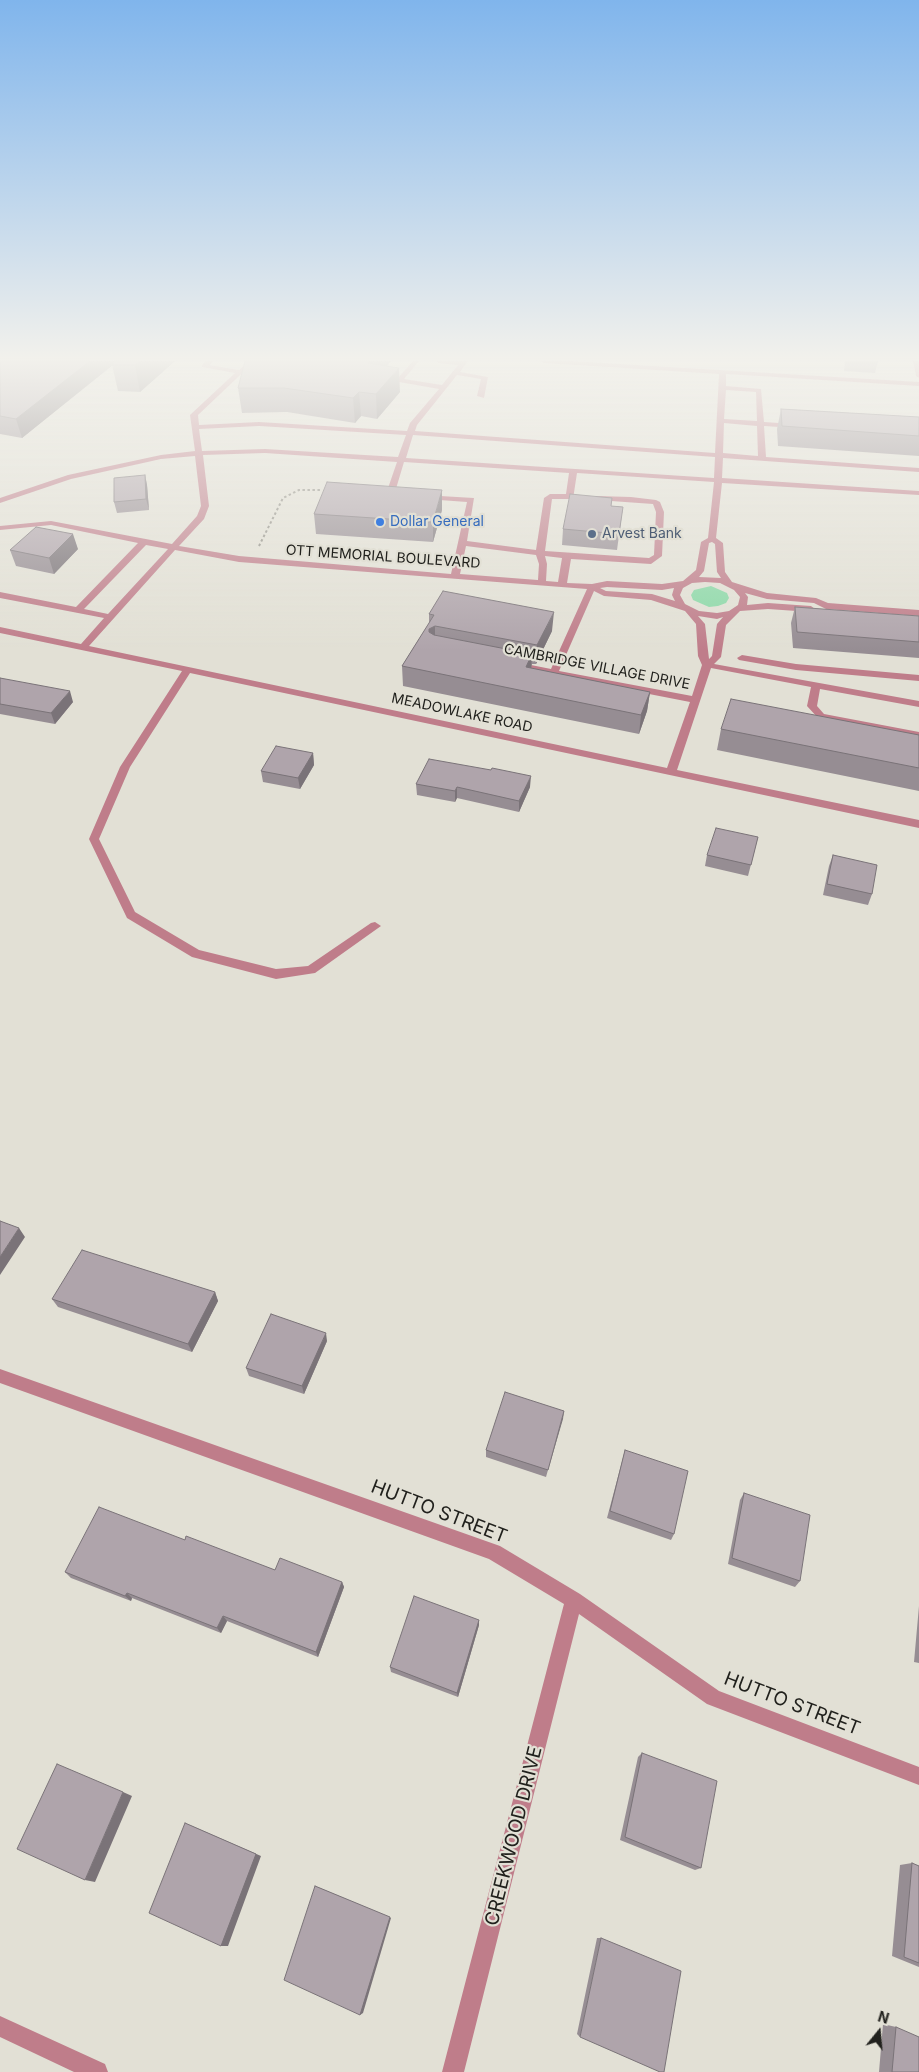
<!DOCTYPE html>
<html>
<head>
<meta charset="utf-8">
<style>
  body { margin:0 }
  #map { position:relative; width:919px; height:2072px; overflow:hidden; background:#e2e0d5; font-family:Inter,sans-serif }
  canvas { display:block }
  .north { position:absolute; left:854px; top:2007px; width:50px; height:50px; -webkit-text-stroke:4px #e2e0d5; paint-order:stroke; rotate:17deg; font-size:14px; font-weight:700; line-height:20px; text-align:center; color:#21211d }
  .north::after { content:''; display:block; margin:auto; width:18px; height:22px; background:#21211d; clip-path:polygon(50% 0,100% 100%,50% 72%,0 100%) }
</style>
</head>
<body>
<div id="map">
<canvas width="919" height="2072"></canvas>
<div class="north">N</div>
</div>
<script>
const ctx = document.querySelector('canvas').getContext('2d');
ctx.lineJoin = 'round';
function fill(path, color) { ctx.fillStyle = color; ctx.fill(path, 'evenodd'); }
const shape = rows => new Path2D(rows.map(r => 'M' + r).join(''));
function strokePath(path, color, width, dash) { ctx.strokeStyle = color; ctx.lineWidth = width; ctx.lineCap = dash ? 'butt' : 'round'; ctx.setLineDash(dash || []); ctx.stroke(path); }
function drawText(font, color, halo, rows, align = 'center') {
  ctx.font = font + ' Inter,sans-serif'; ctx.lineWidth = 4.5; ctx.setLineDash([]); ctx.textBaseline = 'middle'; ctx.strokeStyle = halo; ctx.fillStyle = color; for (const [text, x, y, turn = 0] of rows) {
    ctx.save(); ctx.translate(x, y); ctx.rotate((+turn || 0) * Math.PI / 180); ctx.textAlign = isNaN(turn) ? turn : align; if (halo) ctx.strokeText(text, 0, 0); ctx.fillText(text, 0, 0); ctx.restore();
  }
}
fill(shape([
  [711,586,727,593,729,598,726,603,718,606,709,607,693,600,691,595,694,590]
]), '#8bd8a7');
strokePath(shape([
  [259,546,283,498,299,490,322,490]
]), '#908e86', 2, [2.5, 2.5]);
fill(shape([
  [206,361,213,361,210,365,239,370,249,361,255,361,198,415,199,425,259,422,407,431,410,423,439,389,399,382,396,380,397,379,413,361,419,361,404,379,442,385,458,365,439,363,436,361,468,361,460,372,488,377,484,398,477,396,481,379,457,375,417,425,415,431,715,453,719,374,544,363,541,361,570,361,919,382,919,386,726,374,726,386,761,389,764,422,794,424,798,426,794,428,764,426,766,457,919,468,919,472,723,458,722,478,919,491,919,495,722,483,716,538,723,543,725,572,732,582,767,593,816,598,828,603,919,610,919,616,826,609,814,603,767,599,745,593,748,597,747,605,768,603,811,606,815,609,811,612,768,609,740,611,726,625,721,657,714,664,919,701,919,707,820,689,817,706,824,714,919,732,919,738,818,718,807,706,811,687,711,668,677,770,919,820,919,828,190,673,130,767,99,839,135,912,199,950,276,969,308,966,371,923,375,922,381,926,315,973,276,979,192,957,127,918,89,839,120,767,182,671,0,633,0,627,81,644,104,618,0,598,0,592,76,607,138,543,51,525,0,530,0,526,51,521,172,544,197,516,201,506,195,456,161,459,71,479,0,503,0,498,68,475,161,455,195,451,190,415,235,373,202,367,202,365,206,361],
  [726,390,756,392,757,421,724,419,726,390],
  [724,423,757,426,758,456,723,453,724,423],
  [259,426,406,435,398,457,265,449,202,451,199,429,259,426],
  [413,435,715,457,714,478,406,458,413,435],
  [265,453,397,462,386,494,398,497,402,495,395,492,404,462,569,473,566,494,550,494,544,498,536,550,467,541,474,498,423,495,423,499,426,499,467,502,451,574,239,556,179,546,204,519,209,506,203,455,265,453],
  [577,473,714,482,708,538,701,542,696,570,683,581,662,584,607,581,592,584,567,583,571,559,651,564,662,556,664,512,660,502,656,500,631,497,597,496,593,498,597,500,653,504,656,512,654,555,649,558,545,551,552,499,573,499,577,473],
  [712,542,715,544,717,572,721,578,699,577,704,571,709,543,712,542],
  [146,545,168,549,108,614,84,609,146,545],
  [466,546,536,555,539,564,538,580,460,574,466,546],
  [175,550,239,562,587,589,551,669,516,662,511,665,516,668,690,702,667,768,89,646,175,550],
  [545,556,562,558,558,582,546,581,547,564,545,556],
  [705,582,720,583,734,590,740,597,738,605,729,611,717,613,699,611,685,604,680,595,683,588,692,583,705,582],
  [607,587,662,590,674,588,672,595,675,601,652,594,606,591,600,588,607,587],
  [594,591,604,596,651,600,685,611,696,624,698,656,702,665,692,696,559,671,594,591],
  [698,616,717,619,723,617,717,624,712,656,709,659,705,624,698,616],
  [913,361,919,361,919,378,916,376,913,361],
  [742,655,796,664,919,675,919,681,796,670,739,660,737,658,742,655],
  [0,1369,500,1546,580,1594,719,1691,919,1767,919,1785,707,1704,579,1614,464,2072,442,2072,564,1604,489,1559,0,1383,0,1369],
  [0,2016,105,2064,108,2072,74,2072,0,2037,0,2016]
]), '#bf7d8a');
fill(shape([
  [0,361,175,361,140,392,118,391,112,365,22,438,0,434],
  [845,361,878,361,875,373,844,371],
  [386,366,400,392,377,419,361,416,355,423,287,412,242,413,238,388],
  [781,409,919,417,919,456,778,446,777,429],
  [145,475,147,485,149,510,117,513,114,502],
  [612,498,611,506,623,507,617,550,562,545,563,529],
  [442,510,433,542,316,534,314,514],
  [78,549,54,574,16,566,10,550],
  [795,607,919,616,919,658,793,648,791,623],
  [429,614,552,631,536,664,532,664,531,668,650,692,647,711,639,734,403,686,402,666,429,623],
  [0,678,73,702,55,724,0,714],
  [721,729,919,735,919,791,717,750],
  [313,753,314,765,300,789,263,782,261,771],
  [416,784,530,787,519,812,457,798,455,802,417,795],
  [758,837,748,876,705,866,707,855],
  [833,855,872,894,868,905,823,895,829,866],
  [215,1292,218,1301,192,1352,58,1307,52,1299],
  [327,1341,304,1394,249,1376,246,1368],
  [564,1411,546,1477,486,1457,486,1450],
  [625,1450,674,1534,671,1540,607,1518],
  [744,1493,800,1581,795,1587,728,1564,740,1500],
  [185,1540,275,1570,342,1582,344,1587,318,1657,227,1621,221,1633,132,1598,131,1601,71,1578,65,1572],
  [919,1606,919,1663,914,1662],
  [479,1620,479,1625,458,1697,391,1672,390,1667],
  [642,1753,701,1868,695,1870,620,1840,638,1757],
  [912,1863,919,1866,919,1967,892,1956,900,1865],
  [597,1938,601,1938,580,2037,577,2034],
  [883,2024,896,2027,919,2072,879,2072]
]), '#968d93');
fill(shape([
  [90,361,118,361,22,438,16,419],
  [140,361,175,361,140,392,135,365],
  [370,361,391,361,369,387,368,363],
  [399,368,400,392,377,419,376,394],
  [359,392,361,416,355,423,353,398],
  [145,475,147,485,149,510,146,499],
  [442,490,442,510,433,542,433,522],
  [73,534,78,549,54,574,49,558],
  [554,612,552,631,536,664,537,645],
  [435,626,435,645,429,648,429,629],
  [532,654,531,673,526,667],
  [70,691,73,702,55,724,51,713],
  [650,692,647,711,639,734,641,715],
  [313,753,314,765,300,789,298,778],
  [531,776,530,787,519,812,519,801],
  [457,787,457,798,455,802,455,791],
  [19,1228,25,1237,0,1275,0,1257],
  [215,1292,218,1301,192,1352,188,1344],
  [326,1333,327,1341,304,1394,302,1386],
  [564,1411,563,1419,546,1477,548,1470],
  [342,1582,344,1587,318,1657,316,1652],
  [127,1593,132,1598,131,1601,125,1596],
  [223,1616,227,1621,221,1633,217,1628],
  [479,1620,479,1625,458,1697,457,1693],
  [123,1792,132,1796,95,1882,85,1880],
  [185,1823,261,1856,228,1946,221,1946],
  [315,1886,391,1918,363,2013,360,2015]
]), '#7a7378');
const building = shape([
  [0,361,90,361,16,419,0,416,0,361],
  [114,361,140,361,135,365,112,365,114,361],
  [245,361,370,361,368,363,399,368,376,394,359,392,353,398,284,388,238,388,245,361],
  [781,409,919,417,919,436,782,426,781,409],
  [145,475,146,499,114,502,114,478,145,475],
  [327,482,442,490,433,522,314,514,327,482],
  [570,494,612,498,611,506,623,507,619,534,563,529,570,494],
  [36,527,73,534,49,558,10,550,36,527],
  [443,591,554,612,537,645,435,626,429,629,429,632,434,635,532,654,526,667,650,692,641,715,402,666,434,615,429,614,443,591],
  [795,607,919,616,919,642,797,632,795,607],
  [0,678,70,691,51,713,0,704,0,678],
  [731,699,919,735,919,768,721,729,731,699],
  [276,746,313,753,298,778,261,771,276,746],
  [429,759,491,770,492,768,531,776,519,801,457,787,455,791,416,784,429,759],
  [716,828,758,837,751,865,707,855,716,828],
  [833,855,877,865,872,894,827,884,833,855],
  [0,1221,19,1228,0,1257,0,1221],
  [82,1250,215,1292,188,1344,52,1299,82,1250],
  [271,1314,326,1333,302,1386,246,1368,271,1314],
  [505,1392,564,1411,548,1470,486,1450,505,1392],
  [625,1450,688,1471,674,1534,610,1511,625,1450],
  [744,1493,810,1515,800,1581,732,1558,744,1493],
  [99,1507,185,1540,186,1536,275,1570,280,1558,342,1582,316,1652,223,1616,217,1628,127,1593,125,1596,65,1572,99,1507],
  [414,1596,479,1620,457,1693,390,1667,414,1596],
  [642,1753,717,1781,701,1868,625,1837,642,1753],
  [57,1764,123,1792,85,1880,17,1849,57,1764],
  [185,1823,256,1854,221,1946,149,1913,185,1823],
  [912,1863,919,1866,919,1963,904,1957,912,1863],
  [315,1886,390,1917,360,2015,284,1980,315,1886],
  [601,1938,681,1971,664,2072,660,2072,580,2037,601,1938],
  [896,2027,919,2037,919,2072,892,2072,896,2027]
]);
fill(building, '#afa4ab');
strokePath(building, '#7a7378', 1);
const sky = ctx.createLinearGradient(0, 0, 0, 651);
sky.addColorStop(0, '#80b5ec');
sky.addColorStop(0.55, '#f2f1ec');
sky.addColorStop(1, '#f2f1ec00');
ctx.fillStyle = sky;
ctx.fillRect(0, 0, 919, 651);
for (const [x, y, r, color] of [
  [380,522,5,"#3f7fe0"],
  [592,534,5,"#5c6f8a"]
]) { const dot = new Path2D(); dot.arc(x, y, r, 0, 2 * Math.PI); ctx.fillStyle = color; ctx.fill(dot); strokePath(dot, '#e2e0d5', 2); }
drawText('14px', '#366cbe', '#e2e0d5', [
  ["Dollar General",390,522]
], 'left');
drawText('14px', '#4e5e75', '#e2e0d5', [
  ["Arvest Bank",602,534]
], 'left');
drawText('14px', '#21211d', '#e2e0d5', [
  ["OTT MEMORIAL BOULEVARD",383,557,4],
  ["CAMBRIDGE VILLAGE DRIVE",597,667,11],
  ["MEADOWLAKE ROAD",462,713,12]
]);
drawText('19px', '#21211d', '#e2e0d5', [
  ["HUTTO STREET",439,1512,21],
  ["HUTTO STREET",792,1704,21],
  ["CREEKWOOD DRIVE",514,1836,-76]
]);
</script>
</body>
</html>
